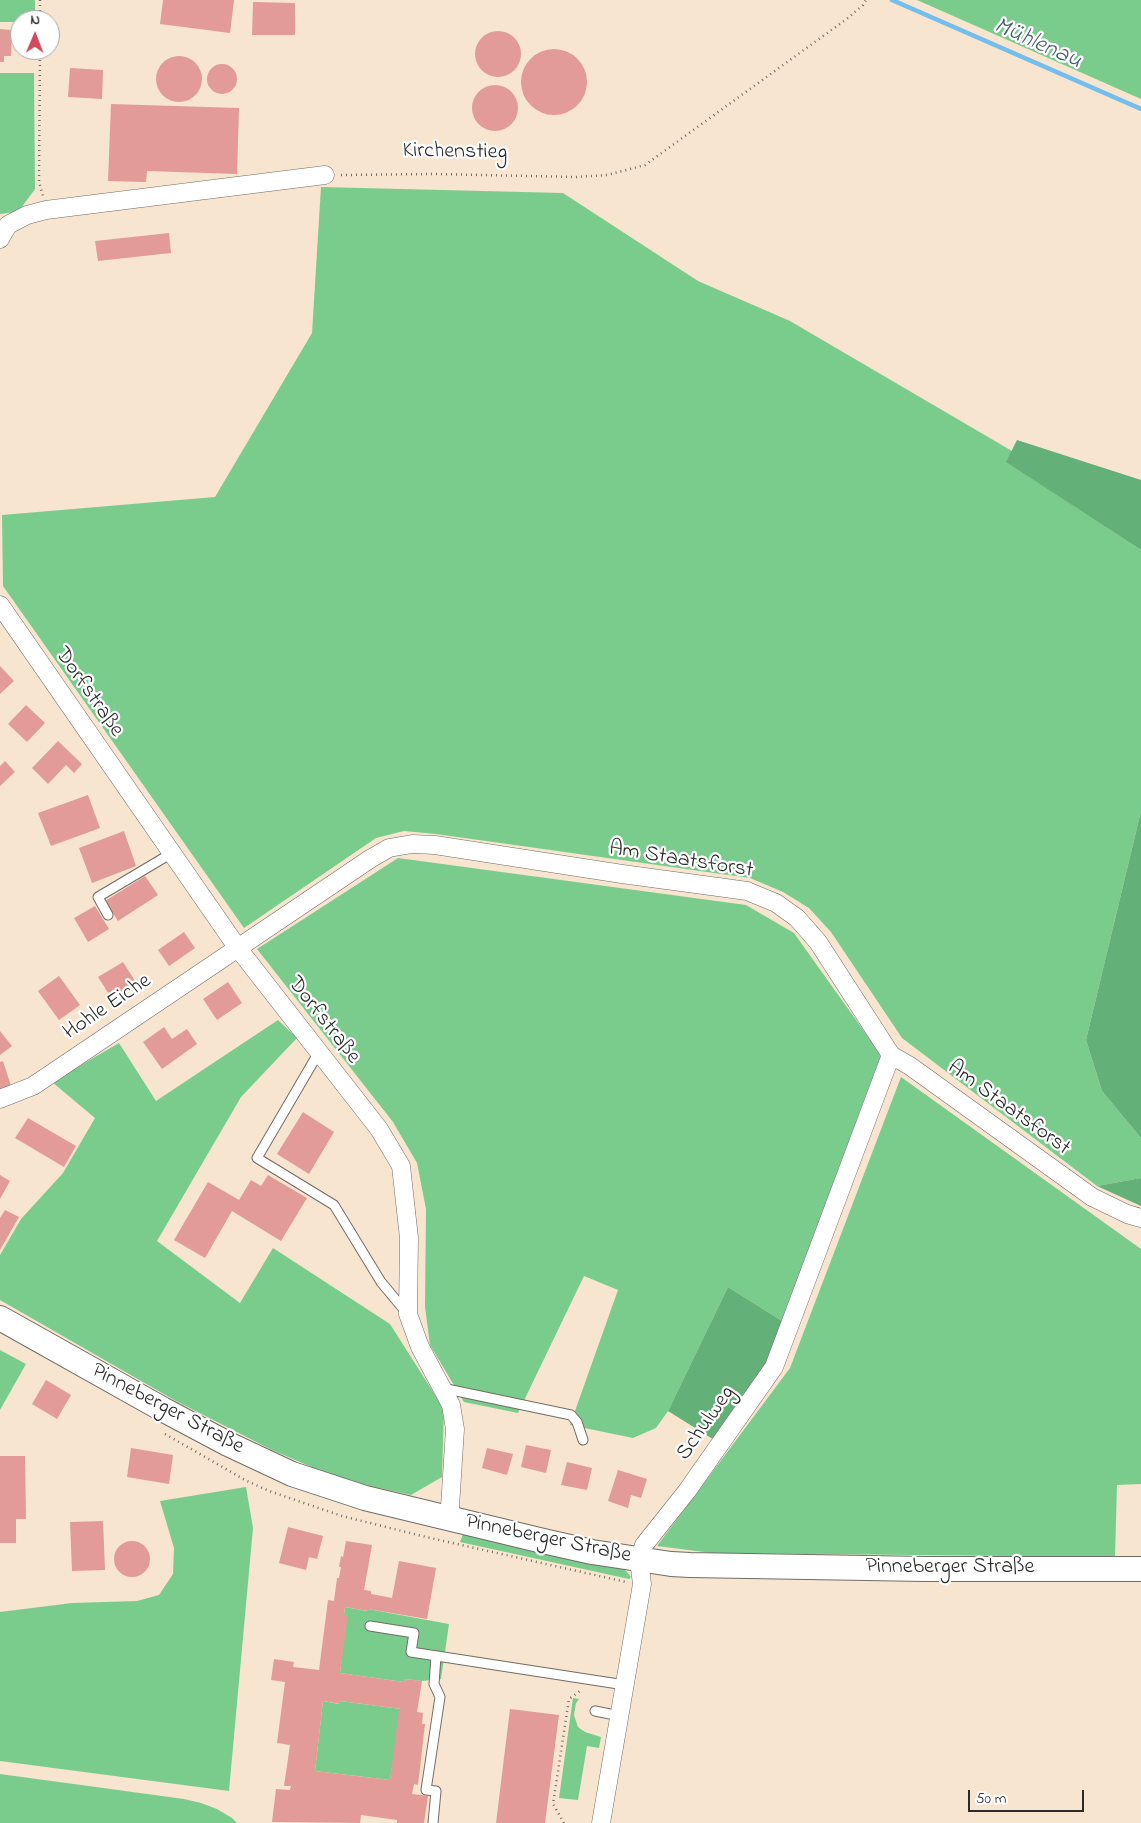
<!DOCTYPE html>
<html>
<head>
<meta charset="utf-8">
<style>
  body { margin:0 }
  #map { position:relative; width:1141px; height:1823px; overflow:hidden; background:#f7e5d0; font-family:"Indie Flower",sans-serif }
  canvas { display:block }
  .north { position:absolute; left:10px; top:10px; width:50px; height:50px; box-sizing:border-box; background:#fff; border:1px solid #aaa; border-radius:50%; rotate:1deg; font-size:14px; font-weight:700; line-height:20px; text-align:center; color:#2b2b2b }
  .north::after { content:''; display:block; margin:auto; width:18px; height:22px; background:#d1495b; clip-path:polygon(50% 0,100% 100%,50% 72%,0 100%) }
  .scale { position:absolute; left:968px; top:1790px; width:116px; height:22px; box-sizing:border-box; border:2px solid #2b2b2b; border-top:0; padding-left:6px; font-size:15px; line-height:18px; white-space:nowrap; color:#2b2b2b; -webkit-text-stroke:4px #fff; paint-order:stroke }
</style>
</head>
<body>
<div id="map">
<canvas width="1141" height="1823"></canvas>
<div class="north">N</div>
<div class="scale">50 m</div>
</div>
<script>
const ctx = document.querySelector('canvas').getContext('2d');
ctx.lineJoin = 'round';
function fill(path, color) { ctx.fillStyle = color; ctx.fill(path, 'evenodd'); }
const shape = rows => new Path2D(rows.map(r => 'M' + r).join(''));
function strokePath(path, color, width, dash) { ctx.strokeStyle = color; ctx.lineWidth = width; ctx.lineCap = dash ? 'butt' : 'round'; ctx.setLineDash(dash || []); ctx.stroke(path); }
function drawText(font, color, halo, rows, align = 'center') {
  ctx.font = font + ' "Indie Flower",sans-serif'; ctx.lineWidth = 4.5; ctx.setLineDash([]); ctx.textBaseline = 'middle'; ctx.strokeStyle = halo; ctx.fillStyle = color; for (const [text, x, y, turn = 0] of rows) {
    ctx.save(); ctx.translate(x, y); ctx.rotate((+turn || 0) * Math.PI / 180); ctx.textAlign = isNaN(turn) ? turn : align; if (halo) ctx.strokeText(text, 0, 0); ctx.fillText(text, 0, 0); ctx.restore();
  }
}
fill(shape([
  [0,0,35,0,35,20,20,20,20,22,0,22],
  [917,0,1141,0,1141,99],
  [0,73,34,73,35,189,18,212,0,214],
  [321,187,563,193,698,281,790,321,1012,451,1007,462,1141,550,1141,811,1086,1040,1102,1091,1141,1138,1141,1178,1097,1186,902,1038,831,932,809,908,783,892,750,878,436,834,404,831,376,838,244,928,3,586,2,515,215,497,312,333],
  [398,858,746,905,794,933,881,1055,782,1321,728,1287,668,1411,656,1428,633,1438,570,1425,618,1290,584,1276,518,1413,464,1402,430,1345,425,1307,426,1209,417,1163,393,1122,257,949],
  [278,1020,297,1038,241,1097,157,1241,240,1303,273,1248,390,1324,444,1409,442,1477,411,1495,342,1480,272,1450,176,1401,0,1300,0,1255,21,1219,63,1173,95,1118,52,1082,119,1043,156,1101],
  [901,1077,1141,1249,1141,1484,1117,1485,1115,1557,712,1553,657,1546,790,1368],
  [0,1350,26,1364,0,1410],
  [246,1487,253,1528,229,1791,0,1761,0,1612,72,1603,137,1601,159,1595,173,1574,174,1548,160,1501],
  [463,1534,622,1566,631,1577,629,1579,460,1542],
  [345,1607,367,1611,368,1609,449,1624,441,1679,422,1681,405,1679,404,1682,340,1673,347,1615,344,1615],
  [573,1698,579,1699,576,1703,574,1715,578,1727,585,1732,601,1737,599,1748,587,1746,578,1800,559,1798],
  [323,1701,339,1704,340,1701,401,1709,390,1780,315,1771],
  [0,1774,184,1799,201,1803,217,1809,232,1818,237,1823,0,1823]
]), '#7acc8d');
fill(shape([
  [1017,440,1141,480,1141,550,1006,462],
  [1141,811,1141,1138,1102,1091,1086,1040],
  [1141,1178,1141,1206,1097,1186],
  [728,1287,782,1321,768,1363,716,1441,668,1411]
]), '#63b078');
strokePath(shape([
  [892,0,1141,109]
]), '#72beec', 4.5);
fill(shape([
  [163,0,234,0,230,33,160,24],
  [253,2,295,3,295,35,252,35],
  [0,29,12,30,11,56,4,56,4,62,0,62],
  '475 54a23 23 0 1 1 46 0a23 23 0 1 1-46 0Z',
  '521 82a33 33 0 1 1 66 0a33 33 0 1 1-66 0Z',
  '156 79a23 23 0 1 1 46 0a23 23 0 1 1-46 0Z',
  '207 79a15 15 0 1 1 30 0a15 15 0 1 1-30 0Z',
  [70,68,103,70,102,99,68,97],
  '472 108a23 23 0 1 1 46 0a23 23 0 1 1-46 0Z',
  [111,104,239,108,237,174,147,171,146,182,108,181],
  [169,233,171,253,98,261,95,241],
  [0,666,14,681,0,694],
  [26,705,45,723,27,742,8,724],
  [58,741,82,764,74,773,66,765,48,784,32,768],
  [5,761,15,772,0,786,0,766],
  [88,795,100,828,51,846,38,813],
  [124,831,136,866,92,883,79,848],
  [145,876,158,895,118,921,105,901],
  [95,906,109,929,88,942,74,918],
  [184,932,195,948,169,966,158,950],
  [123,962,137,984,112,999,98,977],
  [59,976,80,1005,59,1020,38,991],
  [228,982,242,1003,217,1020,203,999],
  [164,1027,172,1039,187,1029,197,1044,162,1069,143,1042],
  [0,1031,12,1046,0,1055],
  [3,1061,11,1086,0,1090,0,1062],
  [303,1112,334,1132,309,1174,277,1154],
  [28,1118,76,1146,64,1167,15,1138],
  [0,1175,10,1181,0,1199],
  [268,1175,307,1198,281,1241,232,1211,205,1258,174,1240,208,1182,239,1200,251,1180,261,1186],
  [5,1210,19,1217,0,1250,0,1218],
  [46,1380,71,1395,57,1419,32,1404],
  [526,1445,551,1450,546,1473,521,1467],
  [131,1448,173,1455,169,1484,127,1477],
  [487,1448,513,1454,507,1475,482,1468],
  [0,1456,25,1456,26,1519,16,1519,16,1543,0,1543],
  [567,1462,592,1468,587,1490,561,1485],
  [618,1470,647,1479,641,1498,631,1495,628,1508,608,1501],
  [103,1521,105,1570,72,1571,70,1522],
  [288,1527,323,1536,317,1559,309,1557,306,1570,279,1563],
  [346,1541,372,1545,364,1590,371,1591,371,1594,392,1598,399,1561,436,1568,427,1619,368,1609,368,1611,345,1607,344,1615,348,1615,340,1673,404,1682,405,1679,422,1681,417,1712,423,1713,422,1724,425,1724,418,1785,414,1784,412,1794,428,1796,424,1823,397,1823,397,1820,361,1815,360,1823,272,1822,276,1789,290,1790,291,1786,284,1786,290,1745,277,1743,285,1682,271,1680,274,1659,294,1662,293,1667,319,1670,328,1600,334,1601,337,1578,339,1578,341,1567,339,1567,341,1556,343,1557],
  [323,1701,340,1704,340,1701,401,1709,399,1710,390,1780,315,1771],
  '114 1559a18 18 0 1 1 36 0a18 18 0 1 1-36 0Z',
  [510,1709,559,1715,545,1823,496,1823]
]), '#e29b96');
const lane = shape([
  [108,915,98,897,172,853],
  [319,1052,257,1158,334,1205,381,1282,406,1312],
  [442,1388,571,1415,577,1422,583,1440],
  [370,1626,414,1633,411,1652,625,1685],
  [595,1711,620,1716],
  [433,1823,436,1791,426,1790,440,1697,434,1684,436,1656]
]);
const street = shape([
  [0,239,8,225,27,215,46,210,325,175],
  [0,605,237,947,379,1129,401,1166,409,1238,408,1314,420,1347,451,1405,455,1429,450,1507,447,1519],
  [0,1099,33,1086,370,859,389,848,412,844,435,845,622,874,718,887,747,891,776,903,797,918,818,942,891,1055,910,1066,1092,1197,1127,1214,1141,1218],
  [601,1823,642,1584,639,1560,644,1545,687,1491,774,1367,891,1055]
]);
const secondary = shape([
  [0,1318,164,1410,228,1444,292,1474,365,1498,543,1541,592,1552,671,1564,690,1565,925,1569,1141,1569]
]);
strokePath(lane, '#726c65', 11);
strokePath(street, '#726c65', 19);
strokePath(secondary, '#726c65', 26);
strokePath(shape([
  [40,0,40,20],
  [40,50,39,182,43,196],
  [341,175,436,174,575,177,607,175,645,165,848,18,863,5,866,0],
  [165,1434,245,1480,269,1491,342,1516,426,1537,626,1582],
  [564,1823,553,1804,569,1699,580,1691]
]), '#726c65', 2.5, [1, 4]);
strokePath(lane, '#fff', 9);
strokePath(street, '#fff', 18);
strokePath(secondary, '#fff', 24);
drawText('22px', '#2b2b2b', '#fff', [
  ["Kirchenstieg",455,153,1],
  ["Dorfstraße",88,693,55],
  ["Am Staatsforst",681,861,9],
  ["Hohle Eiche",108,1008,-34],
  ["Dorfstraße",323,1021,52],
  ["Am Staatsforst",1008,1109,36],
  ["Pinneberger Straße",167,1410,28],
  ["Schulweg",707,1424,-55],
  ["Pinneberger Straße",548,1540,12],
  ["Pinneberger Straße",950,1568]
]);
drawText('italic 24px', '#445e6f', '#fff', [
  ["Mühlenau",1037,45,24]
]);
</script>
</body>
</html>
